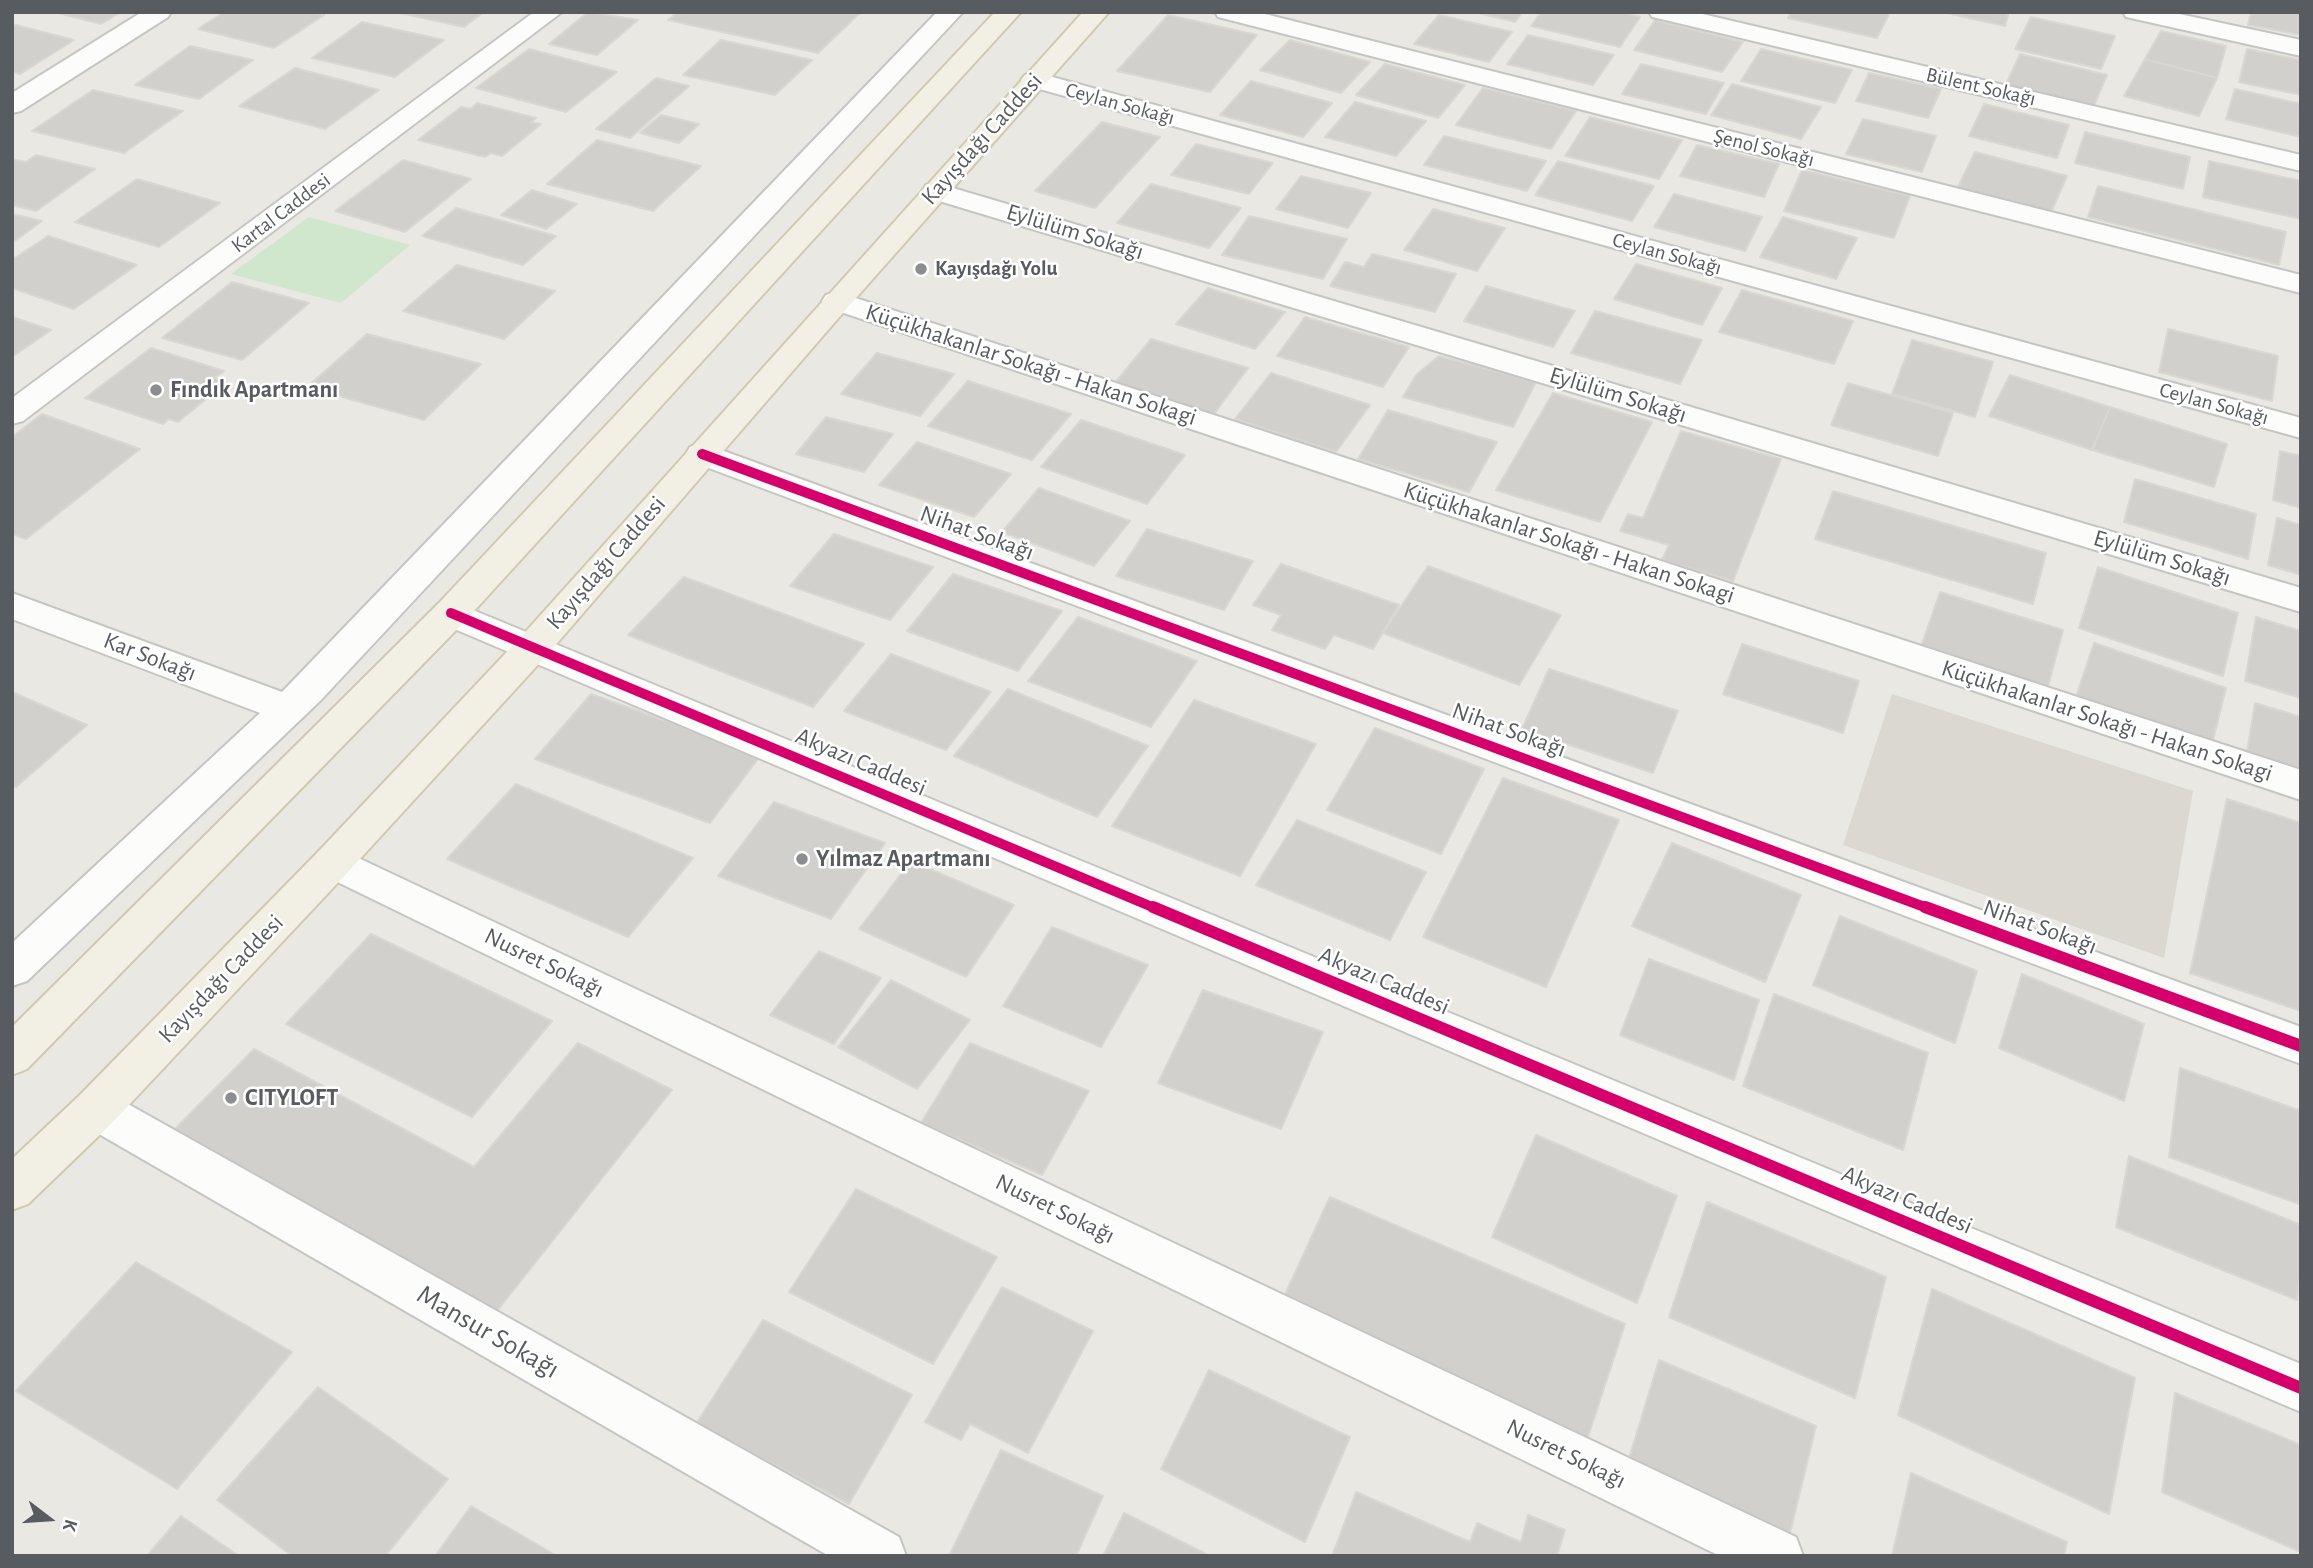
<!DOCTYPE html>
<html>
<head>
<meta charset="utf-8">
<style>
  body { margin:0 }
  #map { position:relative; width:2313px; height:1568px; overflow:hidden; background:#e9e8e2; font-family:"Alegreya Sans",sans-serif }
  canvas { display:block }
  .frame { position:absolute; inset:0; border:14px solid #585c61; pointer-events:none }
  .north { position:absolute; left:14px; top:1484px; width:70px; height:70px; -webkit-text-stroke:5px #fff; paint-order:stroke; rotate:107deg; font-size:19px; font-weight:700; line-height:28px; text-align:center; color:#585c61 }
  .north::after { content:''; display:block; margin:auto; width:24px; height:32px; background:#585c61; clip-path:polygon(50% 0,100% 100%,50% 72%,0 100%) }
</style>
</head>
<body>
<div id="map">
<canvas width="2313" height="1568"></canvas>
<div class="frame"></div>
<div class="north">K</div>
</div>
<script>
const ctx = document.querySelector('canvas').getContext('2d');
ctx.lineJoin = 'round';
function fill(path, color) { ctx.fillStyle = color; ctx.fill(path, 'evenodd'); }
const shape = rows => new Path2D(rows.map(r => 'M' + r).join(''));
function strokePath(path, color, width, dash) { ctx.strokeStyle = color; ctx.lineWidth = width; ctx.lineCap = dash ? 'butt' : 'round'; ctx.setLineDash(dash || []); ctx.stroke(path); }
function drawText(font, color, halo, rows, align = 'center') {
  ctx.font = font + ' "Alegreya Sans",sans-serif'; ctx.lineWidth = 5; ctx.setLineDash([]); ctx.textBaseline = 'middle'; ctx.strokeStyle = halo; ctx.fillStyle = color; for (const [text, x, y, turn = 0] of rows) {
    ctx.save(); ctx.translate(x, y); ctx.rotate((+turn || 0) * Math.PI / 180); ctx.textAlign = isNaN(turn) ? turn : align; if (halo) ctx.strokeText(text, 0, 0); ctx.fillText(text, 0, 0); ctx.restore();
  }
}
fill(shape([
  [1892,694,2193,791,2164,958,1843,845]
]), '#dad8d0');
fill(shape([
  [309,217,410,245,341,303,231,274]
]), '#d0e6cd');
const building = shape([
  [54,12,121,12,101,24,54,12],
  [224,12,313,12,324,15,274,48,198,29,224,12],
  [396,12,484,12,464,27,396,12],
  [588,12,638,20,597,55,549,44,588,12],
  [678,12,861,12,818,53,668,20,678,12],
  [1475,12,1523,12,1515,22,1475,12],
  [1541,12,1621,12,1640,17,1620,47,1531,26,1541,12],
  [1791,12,1890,12,1877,38,1788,18,1791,12],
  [1942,12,2009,12,2005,26,1942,12],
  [2251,12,2301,12,2301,35,2248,25,2251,12],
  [1168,15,1257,35,1210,92,1117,71,1168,15],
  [1439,15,1512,32,1489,62,1414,44,1439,15],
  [2031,17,2115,36,2101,69,2015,49,2031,17],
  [1655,20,1743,42,1722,72,1634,50,1655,20],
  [362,22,444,40,395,77,312,58,362,22],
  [12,24,74,40,20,74,12,72,12,24],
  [2161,31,2226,46,2217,78,2145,59,2161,31],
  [1528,35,1614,55,1593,85,1507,64,1528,35],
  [721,40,812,60,775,95,683,75,721,40],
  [1290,40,1370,62,1341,93,1260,70,1290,40],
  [190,46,253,60,199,99,135,85,190,46],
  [529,49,617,72,566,112,476,88,529,49],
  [1761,49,1852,70,1835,103,1741,81,1761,49],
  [2247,49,2301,60,2301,95,2239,82,2247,49],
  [2020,54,2107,75,2092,110,2004,89,2020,54],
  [2145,59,2217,78,2199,116,2124,96,2145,59],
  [1385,64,1465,85,1438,118,1356,95,1385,64],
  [1641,64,1724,83,1706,114,1622,94,1641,64],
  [295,68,379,90,325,129,239,106,295,68],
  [1869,73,1941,89,1928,118,1856,101,1869,73],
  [656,78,689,86,630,138,596,129,656,78],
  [1251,81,1332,103,1303,137,1220,115,1251,81],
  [1732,84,1821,107,1801,139,1711,115,1732,84],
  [1483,88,1576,111,1551,149,1456,125,1483,88],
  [2235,89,2301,104,2301,137,2226,119,2235,89],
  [93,90,183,111,124,153,32,131,93,90],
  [1355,102,1426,121,1396,156,1325,137,1355,102],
  [477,103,536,118,531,122,541,124,502,156,491,153,485,157,418,140,461,107,471,109,477,103],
  [1984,104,2069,125,2057,158,1969,136,1984,104],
  [661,115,699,124,679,143,640,133,661,115],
  [1590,117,1682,140,1659,179,1565,156,1590,117],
  [1863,119,1936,136,1922,172,1846,154,1863,119],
  [1102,122,1160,137,1095,208,1035,191,1102,122],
  [2085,132,2190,157,2183,189,2075,163,2085,132],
  [1444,136,1546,161,1527,191,1424,165,1444,136],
  [597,140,701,166,653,211,547,184,597,140],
  [1196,144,1273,163,1249,194,1171,175,1196,144],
  [1697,145,1779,164,1764,197,1680,176,1697,145],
  [1975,152,2067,176,2050,215,1956,191,1975,152],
  [36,155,95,169,36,211,12,205,12,159,26,162,36,155],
  [403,160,471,179,405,232,335,211,403,160],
  [1558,161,1654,186,1632,221,1535,195,1558,161],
  [2209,161,2301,181,2301,219,2203,197,2209,161],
  [1802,170,1910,196,1894,238,1784,211,1802,170],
  [1301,176,1371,193,1348,228,1276,209,1301,176],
  [137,179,220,203,159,247,75,222,137,179],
  [1151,184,1241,208,1209,248,1117,223,1151,184],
  [2098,186,2286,232,2279,265,2088,217,2098,186],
  [532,190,577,204,546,229,501,215,532,190],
  [1674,194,1762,217,1745,251,1654,227,1674,194],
  [456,208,556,236,523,265,422,236,456,208],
  [1433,209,1505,228,1477,271,1404,250,1433,209],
  [12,214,42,221,12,243,12,214],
  [1249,216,1347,239,1323,279,1222,255,1249,216],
  [1783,217,1857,238,1836,279,1760,257,1783,217],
  [48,236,137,265,74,309,12,288,12,260,48,236],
  [1372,254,1456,274,1435,312,1330,286,1345,262,1364,267,1372,254],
  [1636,264,1722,288,1702,325,1614,299,1636,264],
  [457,265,555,291,504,339,403,311,457,265],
  [232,282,309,303,242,360,162,338,232,282],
  [1486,286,1575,311,1553,347,1464,321,1486,286],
  [1208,288,1285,312,1255,349,1176,324,1208,288],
  [1742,290,1853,321,1834,364,1719,332,1742,290],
  [1595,311,1702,340,1680,384,1571,353,1595,311],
  [12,317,51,330,12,357,12,317],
  [1305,317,1409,347,1383,387,1277,356,1305,317],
  [2168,329,2278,356,2272,401,2159,372,2168,329],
  [367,334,481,364,424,420,307,387,367,334],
  [1151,339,1248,368,1214,414,1114,384,1151,339],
  [1912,340,1993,362,1975,417,1892,394,1912,340],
  [151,348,224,371,214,378,227,382,178,422,169,419,163,424,85,398,151,348],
  [877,353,954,374,920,416,841,394,877,353],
  [1439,356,1536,382,1513,427,1403,397,1416,375,1439,356],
  [1271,373,1370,405,1336,452,1235,419,1271,373],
  [2010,375,2110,407,2092,450,1989,416,2010,375],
  [968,381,1071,414,1032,460,928,426,968,381],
  [1848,383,1953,413,1938,456,1831,425,1848,383],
  [1553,393,1652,422,1600,522,1496,490,1553,393],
  [2110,407,2227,444,2214,487,2092,450,2110,407],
  [1388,410,1497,442,1469,492,1358,459,1388,410],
  [42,414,140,449,26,539,12,534,12,437,42,414],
  [826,417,893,434,864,472,796,454,826,417],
  [1081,420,1185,455,1147,504,1041,467,1081,420],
  [1681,431,1781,459,1733,581,1662,560,1669,545,1620,531,1628,514,1643,518,1681,431],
  [917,442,1011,474,974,517,879,485,917,442],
  [2280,451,2301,456,2301,508,2273,500,2280,451],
  [2135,479,2256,514,2248,559,2124,522,2135,479],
  [1039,488,1130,521,1094,566,1002,532,1039,488],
  [1833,491,2046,553,2033,604,1815,539,1833,491],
  [2277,518,2301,525,2301,575,2268,565,2277,518],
  [1147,529,1253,561,1224,610,1116,576,1147,529],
  [834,534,933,567,890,620,790,586,834,534],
  [1281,564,1399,605,1373,649,1334,635,1325,649,1272,630,1281,615,1253,605,1281,564],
  [1428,566,1561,615,1519,685,1383,633,1428,566],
  [2098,567,2238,613,2223,676,2079,628,2098,567],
  [953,574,1062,611,1018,671,907,631,953,574],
  [684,577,864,644,813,707,628,635,684,577],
  [1940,592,2063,630,2046,694,1919,653,1940,592],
  [1078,617,1197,661,1151,727,1028,681,1078,617],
  [2256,617,2301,631,2301,698,2245,681,2256,617],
  [2094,643,2226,688,2211,748,2075,700,2094,643],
  [1742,644,1859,681,1843,733,1723,694,1742,644],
  [891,654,991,692,946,750,844,711,891,654],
  [1549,669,1678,711,1653,773,1522,729,1549,669],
  [1008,689,1148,746,1097,817,954,756,1008,689],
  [12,692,87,725,16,787,12,786,12,692],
  [591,694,761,755,710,823,535,759,591,694],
  [1194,700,1316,744,1240,876,1112,826,1194,700],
  [2255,703,2301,717,2301,775,2246,758,2255,703],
  [1375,728,1484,769,1441,854,1327,810,1375,728],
  [1503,778,1619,820,1546,987,1423,937,1503,778],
  [516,784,693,858,628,937,447,859,516,784],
  [2227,799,2301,823,2301,1011,2190,973,2227,799],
  [774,802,885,843,831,919,718,876,774,802],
  [1297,820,1426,872,1390,940,1256,885,1297,820],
  [1672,843,1801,895,1765,982,1632,926,1672,843],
  [911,861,1014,905,966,977,859,929,911,861],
  [1840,916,1977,971,1955,1043,1813,985,1840,916],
  [1052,927,1148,965,1101,1047,1003,1006,1052,927],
  [371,934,552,1021,472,1117,286,1024,371,934],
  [819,951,881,978,834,1044,770,1015,819,951],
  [1649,959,1759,1000,1734,1080,1620,1035,1649,959],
  [2022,974,2144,1024,2124,1101,1999,1048,2022,974],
  [891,980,970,1020,917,1089,838,1047,891,980],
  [1203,990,1323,1032,1281,1129,1158,1083,1203,990],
  [1774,994,1928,1053,1903,1150,1743,1086,1774,994],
  [578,1043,672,1090,493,1316,170,1134,254,1049,474,1167,578,1043],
  [970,1043,1089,1091,1042,1175,921,1123,970,1043],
  [2180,1068,2301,1111,2299,1204,2169,1157,2180,1068],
  [1536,1135,1677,1196,1637,1303,1492,1237,1536,1135],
  [2129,1156,2301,1225,2301,1267,2297,1300,2116,1227,2129,1156],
  [856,1189,997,1257,933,1364,789,1292,856,1189],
  [1330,1197,1625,1324,1587,1440,1282,1301,1330,1197],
  [1707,1202,1886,1277,1855,1398,1669,1317,1707,1202],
  [136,1262,292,1352,177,1489,16,1391,136,1262],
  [1002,1287,1093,1331,1028,1453,970,1424,961,1440,925,1422,1002,1287],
  [1932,1289,2135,1378,2109,1514,1898,1415,1932,1289],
  [763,1320,912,1395,849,1504,696,1424,763,1320],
  [1659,1360,1816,1426,1790,1533,1628,1462,1659,1360],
  [1209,1370,1350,1437,1305,1542,1161,1469,1209,1370],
  [318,1387,448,1479,385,1556,292,1556,217,1500,318,1387],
  [2175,1393,2301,1445,2301,1552,2162,1492,2175,1393],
  [1001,1450,1103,1496,1076,1556,949,1556,1001,1450],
  [1911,1473,2067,1542,2064,1556,1892,1556,1911,1473],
  [1356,1492,1470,1542,1477,1523,1521,1542,1528,1515,1565,1530,1557,1556,1332,1556,1356,1492],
  [471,1506,557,1556,435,1556,471,1506],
  [1124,1513,1210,1556,1103,1556,1124,1513],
  [181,1516,239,1556,147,1556,181,1516]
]);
fill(building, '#d1d0cc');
strokePath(building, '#d8d7d2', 2);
const minor = shape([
  [142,12,171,12,168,17,21,111,12,113,12,93,142,12],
  [534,12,562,12,23,421,12,424,12,398,534,12],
  [937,12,963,12,321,700,27,981,12,986,12,943,260,713,12,619,12,593,282,692,937,12],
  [1215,12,1257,12,2301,275,2301,293,1218,17,1215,12],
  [1649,12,1694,12,2301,155,2301,171,1661,19,1652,17,1649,12],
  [2123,12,2170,12,2301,40,2301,56,2135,19,2126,17,2123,12],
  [1034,72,2301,418,2301,438,1025,85,1021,80,1025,75,1034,72],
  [936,183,2301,588,2301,612,926,197,922,191,926,185,936,183],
  [837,292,2301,770,2301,800,826,307,822,301,826,295,837,292],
  [702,443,2301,1027,2301,1064,690,461,686,454,690,447,702,443],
  [451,601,2301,1364,2301,1412,438,622,433,613,438,604,451,601],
  [333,846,1796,1537,1803,1556,1720,1556,319,873,313,862,319,851,333,846],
  [96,1089,112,1095,899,1537,906,1556,829,1556,80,1123,74,1109,80,1095,96,1089]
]);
const major = shape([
  [995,12,1021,12,464,622,27,1069,12,1075,12,1027,438,604,995,12],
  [1083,12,1109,12,848,307,546,656,347,873,112,1123,28,1204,12,1210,12,1159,80,1095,319,851,520,638,1083,12]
]);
strokePath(minor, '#c5c6c4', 4);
strokePath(major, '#d1c9af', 4);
fill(minor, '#fcfcfb');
fill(major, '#f2f0e5');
strokePath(shape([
  [702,454,1930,909],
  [451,613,1157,909]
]), '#d6006c', 10);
strokePath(shape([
  [1153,907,2301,1388],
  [1925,907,2301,1046]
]), '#d6006c', 12);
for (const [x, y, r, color] of [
  [921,269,7,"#8b8d8e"],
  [156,390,7,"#8b8d8e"],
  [802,859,7,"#8b8d8e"],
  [231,1098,7,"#8b8d8e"]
]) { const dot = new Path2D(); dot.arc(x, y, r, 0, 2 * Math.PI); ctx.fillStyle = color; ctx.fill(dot); strokePath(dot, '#fff', 2.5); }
drawText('21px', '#585c61', '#fff', [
  ["Bülent Sokağı",1981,87,13],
  ["Ceylan Sokağı",1120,104,15],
  ["Şenol Sokağı",1764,148,14],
  ["Kartal Caddesi",281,213,-37],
  ["Ceylan Sokağı",1667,254,15],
  ["Ceylan Sokağı",2214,404,15]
]);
drawText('bold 21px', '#585c61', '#fff', [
  ["Kayışdağı Yolu",935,269]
], 'left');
drawText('24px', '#585c61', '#fff', [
  ["Kayışdağı Caddesi",982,139,-48],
  ["Eylülüm Sokağı",1075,232,17],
  ["Küçükhakanlar Sokağı - Hakan Sokagi",1031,365,18],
  ["Eylülüm Sokağı",1618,395,17],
  ["Nihat Sokağı",977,533,20],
  ["Küçükhakanlar Sokağı - Hakan Sokagi",1569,543,18],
  ["Eylülüm Sokağı",2162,558,17],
  ["Kayışdağı Caddesi",606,563,-49],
  ["Kar Sokağı",150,657,21],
  ["Küçükhakanlar Sokağı - Hakan Sokagi",2107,721,18],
  ["Nihat Sokağı",1509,730,20],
  ["Akyazı Caddesi",861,762,23],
  ["Nihat Sokağı",2040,927,20],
  ["Nusret Sokağı",544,963,26],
  ["Kayışdağı Caddesi",221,979,-46],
  ["Akyazı Caddesi",1384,981,23],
  ["Akyazı Caddesi",1907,1200,23],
  ["Nusret Sokağı",1055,1209,26],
  ["Nusret Sokağı",1566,1454,26]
]);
drawText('bold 24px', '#585c61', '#fff', [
  ["Fındık Apartmanı",170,390],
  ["Yılmaz Apartmanı",816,859],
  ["CITYLOFT",245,1098]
], 'left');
drawText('28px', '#585c61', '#fff', [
  ["Mansur Sokağı",488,1332,30]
]);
</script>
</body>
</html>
